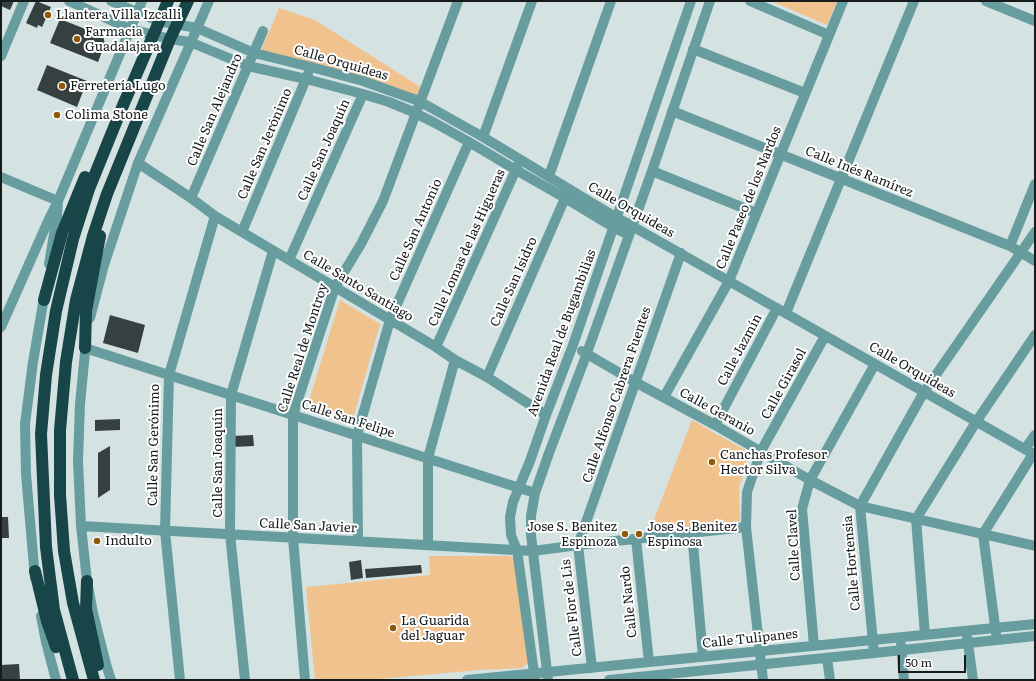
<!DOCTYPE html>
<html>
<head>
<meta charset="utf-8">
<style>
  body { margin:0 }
  #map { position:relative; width:1036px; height:681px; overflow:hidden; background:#d5e2e2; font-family:Literata,serif }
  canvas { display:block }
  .frame { position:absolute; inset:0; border:2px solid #161a1a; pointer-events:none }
  .scale { position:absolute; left:898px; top:655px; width:68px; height:18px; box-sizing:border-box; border:2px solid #161a1a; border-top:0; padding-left:5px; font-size:12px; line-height:14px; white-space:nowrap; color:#161a1a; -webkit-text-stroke:3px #fff; paint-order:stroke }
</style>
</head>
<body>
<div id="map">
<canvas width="1036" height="681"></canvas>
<div class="frame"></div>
<div class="scale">50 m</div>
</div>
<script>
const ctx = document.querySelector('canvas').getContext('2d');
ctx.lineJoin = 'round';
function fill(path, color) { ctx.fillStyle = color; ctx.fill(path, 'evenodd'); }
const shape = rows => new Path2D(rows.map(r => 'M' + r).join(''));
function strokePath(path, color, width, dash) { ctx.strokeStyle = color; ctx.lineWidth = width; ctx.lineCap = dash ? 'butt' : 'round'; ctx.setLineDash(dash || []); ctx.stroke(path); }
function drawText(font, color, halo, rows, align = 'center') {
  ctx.font = font + ' Literata,serif'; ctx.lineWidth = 4; ctx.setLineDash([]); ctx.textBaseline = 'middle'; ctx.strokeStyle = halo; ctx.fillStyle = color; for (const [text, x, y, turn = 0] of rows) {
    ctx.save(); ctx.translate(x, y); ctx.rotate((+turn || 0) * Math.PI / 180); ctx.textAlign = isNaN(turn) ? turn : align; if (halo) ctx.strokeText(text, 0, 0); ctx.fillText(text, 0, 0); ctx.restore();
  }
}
fill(shape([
  [771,1,837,1,827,25],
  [279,8,315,20,422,88,419,96,366,77,261,51],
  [340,300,380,324,352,422,307,407],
  [692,420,750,453,739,488,740,521,650,530],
  [429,556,510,556,515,560,528,663,522,668,479,670,368,680,315,680,306,587,430,575]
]), '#f0c28d');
fill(shape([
  [1,1,14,1,10,10,1,6],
  [36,1,51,7,42,27,38,25,37,28,26,23],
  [60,19,103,36,105,44,98,62,50,43],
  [47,65,87,81,77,107,37,90],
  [110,315,145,325,138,353,103,343],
  [120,419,120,430,95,431,95,420],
  [253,435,254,446,232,447,232,436],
  [110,446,110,490,98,498,98,453],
  [1,517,8,517,9,538,1,538],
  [361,560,363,578,351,580,349,562],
  [421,565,422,573,366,578,365,569],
  [19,664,20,680,1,680,1,665]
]), '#364040');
strokePath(shape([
  [69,1,130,29,170,39,190,42,248,66,306,79,363,94,389,102,411,111,435,123,469,142,516,170,565,198,613,227,629,235],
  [111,1,158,21,197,28,254,53,311,67,363,81,419,101,483,137,617,218,632,226,1035,455],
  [750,1,829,35],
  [986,1,1035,21],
  [693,49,805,93],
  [1,56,24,1],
  [672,111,1010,246,1035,261],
  [483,137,532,1],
  [138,163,191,198,215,216,436,347,455,360,487,377,546,415],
  [652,171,756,213],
  [549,176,611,1],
  [1,177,58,201,49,219,1,327],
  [191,198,263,31],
  [242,232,308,74],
  [1010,246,1035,184],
  [289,260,363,94],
  [49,264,57,216,58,201,142,1],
  [786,313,914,1],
  [90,318,104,265,138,163,209,1],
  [86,342,80,404,78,461,81,526,87,581,93,613,106,664,111,680],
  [436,347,518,165],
  [85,348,535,493],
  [582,351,635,382,715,425,810,480,860,506,1035,546],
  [487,377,565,198],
  [664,397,729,281,843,1],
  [715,425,777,308],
  [1025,449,1035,435],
  [81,526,533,551,578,545,746,527],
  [692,533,703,657],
  [636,539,649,662],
  [358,541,357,435,390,320,469,142],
  [428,545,428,458,455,360],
  [35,578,26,474,25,424,33,362,45,292],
  [41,616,46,642,56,680],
  [996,634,983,534,1033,454],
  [925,635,916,519,976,422,1035,335],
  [967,636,973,680],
  [901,645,904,680],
  [814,646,802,509,810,480,875,364],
  [874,653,860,506,924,392,1035,232],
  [827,658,830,680],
  [592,668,578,545,681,253],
  [180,680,165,531,169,375,215,216],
  [245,680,230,534,231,395,273,251],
  [305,680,293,538,293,415,335,287,361,244,383,201,458,1],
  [467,680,1035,624],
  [535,680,517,550,511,535,510,517,513,502,530,461,546,415,573,345,691,1],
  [548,680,531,535,531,516,535,493,549,453,587,353,652,171,710,1],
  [609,680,874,653,1035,636],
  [763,680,746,527,747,492,761,451,825,336]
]), '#689d9f', 10);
strokePath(shape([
  [44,300,62,233,85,177],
  [85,348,86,311,100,236],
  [35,571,47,621,56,647],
  [87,581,86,609,98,665],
  [73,680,54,610,46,547,41,434,46,375,56,311,73,239,89,189,121,110,168,1],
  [94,680,73,603,64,551,60,495,60,430,66,362,76,300,93,236,107,194,170,39,188,1]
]), '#174548', 12);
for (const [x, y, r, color] of [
  [48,15,4,"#8e5a09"],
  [77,39,4,"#8e5a09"],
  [62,86,4,"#8e5a09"],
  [57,115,4,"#8e5a09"],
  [712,462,4,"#8e5a09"],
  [625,534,4,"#8e5a09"],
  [639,534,4,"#8e5a09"],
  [97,541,4,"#8e5a09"],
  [393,628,4,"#8e5a09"]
]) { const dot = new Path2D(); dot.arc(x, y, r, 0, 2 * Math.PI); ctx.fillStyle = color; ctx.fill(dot); strokePath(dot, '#fff', 1.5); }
drawText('13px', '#161a1a', '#fff', [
  ["Llantera Villa Izcalli",56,15],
  ["Farmacia",85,32],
  ["Guadalajara",85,47],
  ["Ferretería Lugo",70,86],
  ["Colima Stone",65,115],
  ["Canchas Profesor",720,455],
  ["Hector Silva",720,470],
  ["Jose S. Benitez",617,527,"right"],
  ["Espinoza",617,542,"right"],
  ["Jose S. Benitez",647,527],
  ["Espinosa",647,542],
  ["Indulto",105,541],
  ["La Guarida",401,621],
  ["del Jaguar",401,636]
], 'left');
drawText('13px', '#161a1a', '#fff', [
  ["Calle Orquideas",341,63,16],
  ["Calle San Alejandro",215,110,-67],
  ["Calle San Jerónimo",265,144,-67],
  ["Calle San Joaquín",324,150,-66],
  ["Calle Inés Ramírez",859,172,22],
  ["Calle Paseo de los Nardos",749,198,-68],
  ["Calle Orquideas",631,210,30],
  ["Calle San Antonio",416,230,-66],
  ["Calle Lomas de las Higueras",467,248,-66],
  ["Calle San Isidro",514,282,-66],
  ["Calle Santo Santiago",358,286,31],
  ["Avenida Real de Bugambilias",562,333,-70],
  ["Calle Real de Montroy",303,348,-72],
  ["Calle Jazmín",740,350,-62],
  ["Calle Orquideas",912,370,30],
  ["Calle Girasol",784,384,-61],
  ["Calle Alfonso Cabrera Fuentes",617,395,-71],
  ["Calle Geranio",717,412,29],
  ["Calle San Felipe",348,419,18],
  ["Calle San Gerónimo",154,445,-89],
  ["Calle San Joaquín",218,463,-90],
  ["Calle San Javier",308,526,3],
  ["Calle Clavel",794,545,-93],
  ["Calle Hortensia",852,563,-95],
  ["Calle Nardo",629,602,-96],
  ["Calle Flor de Lis",572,608,-97],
  ["Calle Tulipanes",750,639,-6]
]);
</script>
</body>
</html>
